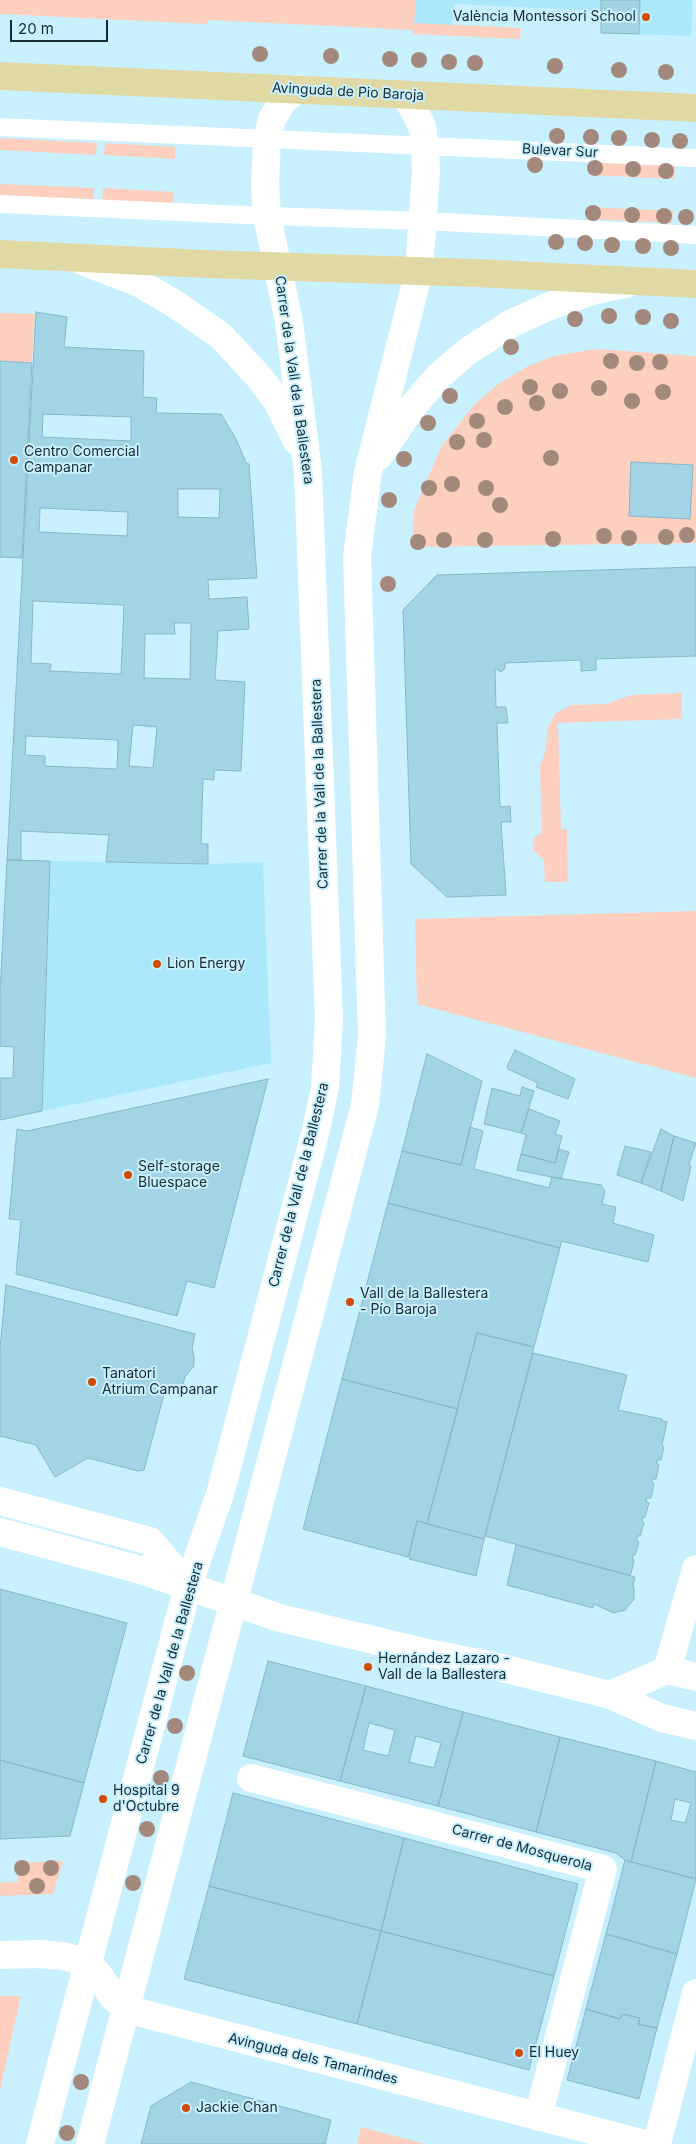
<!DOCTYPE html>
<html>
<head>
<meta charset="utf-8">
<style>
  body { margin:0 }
  #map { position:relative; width:696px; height:2144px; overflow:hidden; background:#c9f0fe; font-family:Inter,sans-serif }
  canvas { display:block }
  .scale { position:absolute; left:10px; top:20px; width:98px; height:22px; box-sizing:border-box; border:2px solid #172b32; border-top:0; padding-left:6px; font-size:15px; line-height:18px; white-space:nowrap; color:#172b32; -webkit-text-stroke:4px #c9f0fe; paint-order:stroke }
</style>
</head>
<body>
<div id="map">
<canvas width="696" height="2144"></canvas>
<div class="scale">20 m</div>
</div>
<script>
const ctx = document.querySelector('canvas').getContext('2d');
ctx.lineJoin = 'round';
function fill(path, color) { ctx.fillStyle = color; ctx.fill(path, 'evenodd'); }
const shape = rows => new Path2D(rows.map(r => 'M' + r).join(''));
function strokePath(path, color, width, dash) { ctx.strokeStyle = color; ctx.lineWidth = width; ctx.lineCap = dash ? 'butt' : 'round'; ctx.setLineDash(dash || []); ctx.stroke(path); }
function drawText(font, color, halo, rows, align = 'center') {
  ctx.font = font + ' Inter,sans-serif'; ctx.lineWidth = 4; ctx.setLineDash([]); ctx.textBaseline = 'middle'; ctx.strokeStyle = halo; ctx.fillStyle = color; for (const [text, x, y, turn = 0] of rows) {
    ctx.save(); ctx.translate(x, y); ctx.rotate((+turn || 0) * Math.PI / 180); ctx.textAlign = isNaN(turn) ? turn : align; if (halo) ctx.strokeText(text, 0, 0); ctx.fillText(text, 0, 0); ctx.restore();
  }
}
fill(shape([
  [416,0,693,0,691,36,601,33,601,11,454,4,452,26,414,23],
  [50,861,208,864,263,862,271,1063,42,1111]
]), '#ace8fc');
fill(shape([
  [0,0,416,0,414,23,521,28,520,39,413,34,413,30,208,20,207,24,0,14],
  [0,138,97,143,96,155,0,150],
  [105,143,175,147,175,159,104,155],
  [591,162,675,166,674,179,590,175],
  [0,184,94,188,94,200,0,195],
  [103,188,174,192,173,204,102,200],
  [589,207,673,211,672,223,589,219],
  [0,313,35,314,32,363,0,361],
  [596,349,696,356,696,543,412,547,414,511,441,447,473,406,497,385,526,367,554,356],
  [682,693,682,719,558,723,561,829,567,830,568,882,545,882,544,860,534,851,533,840,536,836,542,833,540,767,545,752,548,727,555,714,571,705,607,704,631,695],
  [696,911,696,1078,417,1004,415,919],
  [63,1861,53,1894,0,1896,0,1883,18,1882,17,1863],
  [0,1996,21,1996,0,2090],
  [361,2127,425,2144,357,2144]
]), '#fdcfbe');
const building = shape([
  [601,0,640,0,639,34,601,33,601,0],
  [36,312,67,317,64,347,144,351,143,397,157,398,156,413,221,414,236,439,246,463,249,464,257,578,208,580,209,599,247,597,249,629,218,631,215,680,245,682,241,771,214,770,214,780,203,779,201,844,208,844,208,864,106,862,109,835,21,831,21,860,7,860,36,312],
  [43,414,131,417,131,441,42,437,43,414],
  [178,489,220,489,219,518,178,517,178,489],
  [40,508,128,512,127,536,39,532,40,508],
  [33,601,124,605,121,674,50,671,51,664,31,663,33,601],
  [174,623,191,623,190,679,144,678,145,634,175,634,174,623],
  [133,725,157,727,153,768,129,766,133,725],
  [26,736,118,740,117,769,45,766,45,756,25,755,26,736],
  [0,361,32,363,22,558,0,557,0,361],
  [631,462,693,465,690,519,629,516,631,462],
  [696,567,696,656,596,659,596,670,581,671,581,660,505,663,505,668,501,672,495,668,496,707,506,707,508,723,497,723,500,807,510,806,511,822,501,822,506,895,447,897,411,864,403,610,437,575,696,567],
  [7,860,50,861,42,1111,0,1120,0,1078,13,1078,14,1047,0,1046,0,993,7,860],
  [515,1050,575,1079,568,1099,536,1087,538,1083,508,1069,507,1066,515,1050],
  [427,1054,482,1081,461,1165,402,1151,427,1054],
  [268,1079,214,1288,187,1281,177,1316,16,1274,21,1220,9,1219,17,1129,27,1131,268,1079],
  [522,1087,534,1091,521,1133,484,1124,492,1088,520,1096,522,1087],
  [529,1109,560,1121,555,1134,562,1136,555,1163,521,1154,526,1135,521,1133,529,1109],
  [470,1127,483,1131,474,1169,549,1188,552,1177,601,1185,605,1191,602,1204,616,1207,613,1223,654,1235,648,1262,561,1241,560,1248,388,1203,402,1151,461,1165,470,1127],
  [661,1129,674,1136,661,1191,641,1183,661,1129],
  [674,1136,696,1143,689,1164,691,1166,683,1201,661,1191,674,1136],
  [625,1146,651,1152,641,1183,617,1175,625,1146],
  [559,1149,569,1152,561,1179,517,1170,521,1154,555,1163,559,1149],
  [388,1203,560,1248,534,1347,477,1333,457,1409,342,1379,388,1203],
  [6,1285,195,1334,192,1348,194,1357,194,1366,185,1377,181,1391,166,1387,144,1470,138,1471,88,1458,55,1477,36,1445,0,1436,0,1348,6,1285],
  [477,1333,534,1347,484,1539,427,1524,477,1333],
  [533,1353,627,1375,618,1410,662,1419,662,1421,667,1422,662,1445,664,1447,661,1460,657,1460,657,1464,659,1465,656,1479,652,1479,652,1482,654,1484,651,1498,647,1498,646,1502,649,1503,645,1517,642,1518,642,1521,644,1523,640,1536,637,1536,637,1540,639,1542,635,1555,633,1555,632,1559,634,1560,631,1574,628,1575,485,1536,533,1353],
  [342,1379,458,1409,427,1523,417,1521,408,1557,303,1529,342,1379],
  [417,1521,484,1539,476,1576,409,1559,417,1521],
  [516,1545,635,1577,633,1585,634,1589,634,1599,625,1610,614,1613,594,1604,593,1608,507,1585,516,1545],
  [0,1589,127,1623,84,1783,0,1760,0,1589],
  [268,1661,366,1686,340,1781,243,1756,268,1661],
  [366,1686,463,1712,438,1806,340,1781,366,1686],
  [369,1723,395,1730,388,1756,363,1750,369,1723],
  [416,1736,441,1743,434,1768,409,1762,416,1736],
  [463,1712,560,1737,536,1832,438,1806,463,1712],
  [560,1737,656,1761,631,1862,625,1860,616,1853,536,1832,560,1737],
  [0,1760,84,1783,70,1836,0,1839,0,1760],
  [656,1761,696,1772,696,1879,631,1862,656,1761],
  [675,1799,691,1803,685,1823,671,1820,675,1799],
  [233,1793,404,1838,381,1931,209,1886,233,1793],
  [404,1838,578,1884,554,1976,381,1931,404,1838],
  [625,1860,696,1879,677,1954,606,1934,625,1860],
  [209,1886,381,1931,357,2024,184,1979,209,1886],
  [381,1931,554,1976,529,2070,357,2024,381,1931],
  [606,1934,677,1954,657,2028,638,2024,640,2018,622,2014,620,2019,586,2009,606,1934],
  [586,2009,620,2019,622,2014,640,2018,638,2024,657,2028,639,2099,567,2080,586,2009],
  [191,2082,331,2120,325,2144,141,2144,151,2106,191,2082]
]);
fill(building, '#a3d4e5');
strokePath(building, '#87b7c8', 1);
strokePath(shape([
  [0,127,696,158],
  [0,204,267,216,423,221,696,235]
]), '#fff', 18);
strokePath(shape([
  [667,1670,696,1569],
  [251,1778,603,1869,538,2117],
  [0,1955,40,1954,63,1956,88,1963,101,1978,112,1996,126,2009,645,2144],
  [657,2144,696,1993]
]), '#fff', 28);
strokePath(shape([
  [77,259,139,283,175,304,221,336,259,377,277,401,297,441],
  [379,456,412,407,439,376,468,351,512,323,552,305,595,290,626,284],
  [0,1501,150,1541,187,1585],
  [0,1532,141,1570,280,1618,428,1653,498,1667,610,1695,662,1718,696,1726],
  [610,1695,667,1670,696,1677],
  [40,2144,188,1586,220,1494,316,1130,325,1087,329,1020,308,471,289,322,267,216,265,183,267,139,272,119,282,102,297,89],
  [90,2144,365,1105,372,1037,357,557,368,472,419,271,426,171,425,145,422,127,415,111,404,95]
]), '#fff', 28);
strokePath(shape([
  [0,76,696,108],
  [0,254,206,264,476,273,696,284]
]), '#e1d9a4', 28);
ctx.fillStyle = '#a3897c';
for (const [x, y] of [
  [260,54],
  [331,56],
  [390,59],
  [419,60],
  [449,62],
  [475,63],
  [555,66],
  [619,70],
  [666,72],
  [557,136],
  [591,137],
  [619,138],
  [652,140],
  [680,141],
  [535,165],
  [595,168],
  [633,169],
  [666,171],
  [593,213],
  [632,215],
  [664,216],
  [686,217],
  [556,242],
  [585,243],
  [612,245],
  [643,246],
  [671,248],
  [609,316],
  [643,317],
  [575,319],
  [671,321],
  [511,347],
  [611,361],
  [660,362],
  [637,363],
  [530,387],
  [599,388],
  [560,391],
  [663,392],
  [450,396],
  [632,401],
  [537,403],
  [505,407],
  [477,421],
  [428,423],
  [484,440],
  [457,442],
  [551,458],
  [404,459],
  [452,484],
  [429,488],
  [486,488],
  [389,500],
  [500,505],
  [687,535],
  [604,536],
  [666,537],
  [629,538],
  [553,539],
  [444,540],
  [485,540],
  [418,542],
  [388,584],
  [187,1673],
  [175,1726],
  [161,1778],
  [147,1829],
  [22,1868],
  [51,1868],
  [133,1883],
  [37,1886],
  [81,2082],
  [67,2133]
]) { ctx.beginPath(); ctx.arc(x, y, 8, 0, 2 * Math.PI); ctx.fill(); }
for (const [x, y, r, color] of [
  [646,17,5,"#d14c01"],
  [14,460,5,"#d14c01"],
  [157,964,5,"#d14c01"],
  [128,1175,5,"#d14c01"],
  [350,1302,5,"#d14c01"],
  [92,1382,5,"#d14c01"],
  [368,1667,5,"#d14c01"],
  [103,1799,5,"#d14c01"],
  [519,2053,5,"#d14c01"],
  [186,2108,5,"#d14c01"]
]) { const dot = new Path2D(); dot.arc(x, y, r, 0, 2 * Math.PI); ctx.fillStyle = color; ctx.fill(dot); strokePath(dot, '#c9f0fe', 2); }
drawText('14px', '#172b32', '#c9f0fe', [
  ["València Montessori School",636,17,"right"],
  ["Centro Comercial",24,452],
  ["Campanar",24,468],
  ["Lion Energy",167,964],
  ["Self-storage",138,1167],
  ["Bluespace",138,1183],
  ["Vall de la Ballestera",360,1294],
  ["- Pío Baroja",360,1310],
  ["Tanatori",102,1374],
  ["Atrium Campanar",102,1390],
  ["Hernández Lazaro -",378,1659],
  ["Vall de la Ballestera",378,1675],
  ["Hospital 9",113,1791],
  ["d'Octubre",113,1807],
  ["El Huey",529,2053],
  ["Jackie Chan",196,2108]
], 'left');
drawText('14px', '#172b32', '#c9f0fe', [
  ["Avinguda de Pio Baroja",348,92,3],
  ["Bulevar Sur",560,151,3],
  ["Carrer de la Vall de la Ballestera",294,380,82],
  ["Carrer de la Vall de la Ballestera",320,784,-92],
  ["Carrer de la Vall de la Ballestera",299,1185,-76],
  ["Carrer de la Vall de la Ballestera",170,1663,-74],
  ["Carrer de Mosquerola",522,1848,15],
  ["Avinguda dels Tamarindes",313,2059,14]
]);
</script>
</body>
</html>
